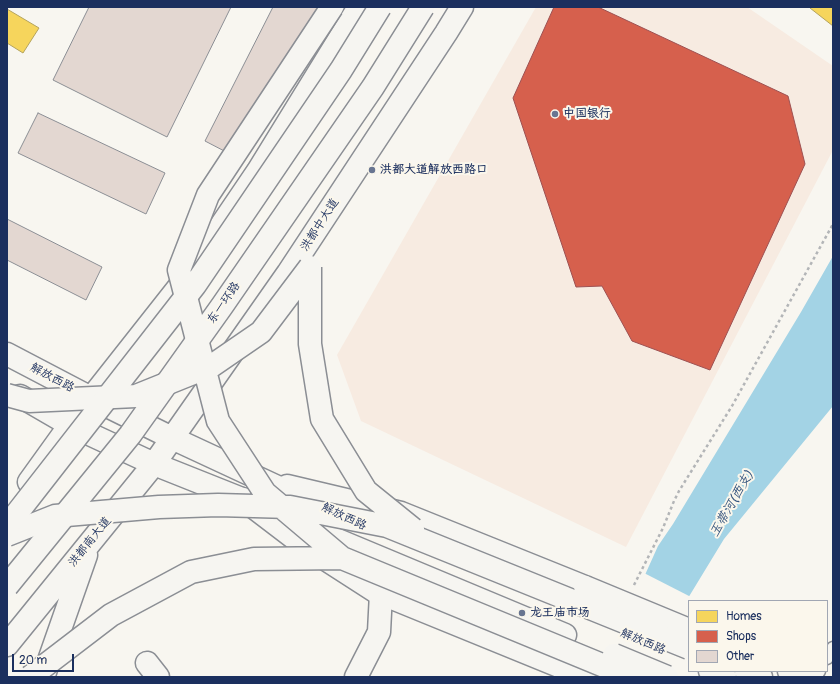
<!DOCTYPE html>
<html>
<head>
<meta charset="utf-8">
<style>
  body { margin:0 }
  #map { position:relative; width:840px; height:684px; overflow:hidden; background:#f8f6f0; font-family:Pangolin,sans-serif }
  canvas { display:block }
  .frame { position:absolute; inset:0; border:8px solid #1b2f5e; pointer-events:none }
  .legend { position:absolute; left:688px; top:600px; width:140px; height:72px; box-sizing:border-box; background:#fbf7ec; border:1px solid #a1a7b3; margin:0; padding:5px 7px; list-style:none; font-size:12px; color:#1b2f5e }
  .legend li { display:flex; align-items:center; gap:8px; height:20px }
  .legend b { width:20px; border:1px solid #a1a7b3 }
  .scale { position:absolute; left:12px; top:654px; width:62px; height:18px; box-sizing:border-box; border:2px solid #1b2f5e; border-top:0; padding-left:5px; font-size:12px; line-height:14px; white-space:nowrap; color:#1b2f5e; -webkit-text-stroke:3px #fbf7ec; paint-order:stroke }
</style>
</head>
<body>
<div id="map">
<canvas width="840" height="684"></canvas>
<div class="frame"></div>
<ul class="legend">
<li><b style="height:11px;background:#f6d55c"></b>Homes</li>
<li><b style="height:11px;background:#d6604d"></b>Shops</li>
<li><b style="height:11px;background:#e3d7d1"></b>Other</li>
</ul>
<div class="scale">20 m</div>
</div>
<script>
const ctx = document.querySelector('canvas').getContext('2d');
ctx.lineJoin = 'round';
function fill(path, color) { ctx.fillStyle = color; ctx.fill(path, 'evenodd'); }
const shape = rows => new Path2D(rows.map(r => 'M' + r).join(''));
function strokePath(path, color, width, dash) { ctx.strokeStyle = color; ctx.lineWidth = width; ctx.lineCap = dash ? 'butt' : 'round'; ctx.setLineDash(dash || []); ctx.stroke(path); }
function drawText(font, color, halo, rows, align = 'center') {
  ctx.font = font + ' Pangolin,"LXGW WenKai TC",sans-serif'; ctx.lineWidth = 4; ctx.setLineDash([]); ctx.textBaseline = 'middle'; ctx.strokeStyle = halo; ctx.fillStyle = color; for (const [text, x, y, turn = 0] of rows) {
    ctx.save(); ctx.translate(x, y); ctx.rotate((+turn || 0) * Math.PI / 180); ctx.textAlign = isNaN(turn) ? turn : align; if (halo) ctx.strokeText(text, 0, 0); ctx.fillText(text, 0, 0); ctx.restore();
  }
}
fill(shape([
  [536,7,747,7,833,66,833,150,626,547,361,421,337,355]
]), '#f7ebe1');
fill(shape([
  [833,256,833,406,724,539,640,677,599,677,658,546,673,524,801,312]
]), '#a3d3e5');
fill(shape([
  [644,573,691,597,643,677,597,677]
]), '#f8f6f0');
const homes = shape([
  [811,7,833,7,833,26,810,8,811,7],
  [7,9,39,28,23,53,7,43,7,9],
  [713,228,736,312,646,336,623,252,713,228]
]);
fill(homes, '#f6d55c');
strokePath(homes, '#b4a35d', 1);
const shops = shape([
  [554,7,598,7,788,96,805,164,710,370,632,341,602,286,576,287,513,98,554,7]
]);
fill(shops, '#d6604d');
strokePath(shops, '#9e5152', 1);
const building = shape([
  [89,7,231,7,167,137,53,80,89,7],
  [273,7,323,7,232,155,205,141,273,7],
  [38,113,165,173,146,214,18,153,38,113],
  [7,219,102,267,86,300,7,260,7,219]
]);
fill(building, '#e3d7d1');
strokePath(building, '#8b8e94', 1);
const service = shape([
  [827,658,833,648],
  [815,677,819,671]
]);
const minor = shape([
  [147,663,158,677],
  [356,677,379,632,381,593]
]);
const secondary = shape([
  [287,486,401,513,585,587],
  [243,499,302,544,375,591,586,677],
  [789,671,804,677]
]);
const primary = shape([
  [7,354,91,398,172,438,329,511],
  [20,396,70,425,154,464,257,505],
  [29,482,70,425,182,283,258,171,359,7],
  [311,529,565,635],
  [7,645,154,464,288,273,446,33,462,7],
  [710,671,725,677],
  [746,671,761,677],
  [45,672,86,555]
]);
strokePath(service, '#8b8e94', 15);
strokePath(minor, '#8b8e94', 25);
strokePath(secondary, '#8b8e94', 25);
strokePath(primary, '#8b8e94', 25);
strokePath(shape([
  [634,585,663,528,674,501,679,491,732,406,833,224]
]), '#b3b5b7', 2.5, [3, 3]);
strokePath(service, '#f6f5f1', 12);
strokePath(minor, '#f6f5f1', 22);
strokePath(secondary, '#f6f5f1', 22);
strokePath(primary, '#f6f5f1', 22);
const secondaryBridge = shape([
  [585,587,689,630]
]);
const primaryBridge = shape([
  [332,7,208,195,179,270,218,421,265,493,342,558,631,677],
  [310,267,310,344,322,419,366,491,413,529],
  [7,395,29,401,136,396,213,365,261,332,310,267],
  [7,535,55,516,159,507,218,505,290,507,387,526,689,648],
  [614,655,667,677],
  [30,677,111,615,191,572,254,559,342,558]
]);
const trunkBridge = shape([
  [7,526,195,285,341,70,380,7],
  [7,586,130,435,222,306,373,87,423,7]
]);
strokePath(secondaryBridge, '#8b8e94', 25, []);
strokePath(primaryBridge, '#8b8e94', 25, []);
strokePath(trunkBridge, '#8b8e94', 25, []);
strokePath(secondaryBridge, '#f6f5f1', 22);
strokePath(primaryBridge, '#f6f5f1', 22);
strokePath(trunkBridge, '#f6f5f1', 22);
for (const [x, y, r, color] of [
  [555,114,4,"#687591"],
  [372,170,4,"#687591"],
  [522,613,4,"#687591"]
]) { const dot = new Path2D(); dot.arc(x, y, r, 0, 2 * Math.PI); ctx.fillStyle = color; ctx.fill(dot); strokePath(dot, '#fbf7ec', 1.5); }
drawText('bold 12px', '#1b2f5e', '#fbf7ec', [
  ["中国银行",563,114],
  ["洪都大道解放西路口",380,170],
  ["龙王庙市场",530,613]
], 'left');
drawText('12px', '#1b2f5e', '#fbf7ec', [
  ["洪都中大道",320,225,-57],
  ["东一环路",224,303,-55],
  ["解放西路",52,378,28],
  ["解放西路",344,517,25],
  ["洪都南大道",90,542,-51],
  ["解放西路",643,642,23]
]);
drawText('italic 13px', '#34547e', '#fbf7ec', [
  ["玉带河(西支)",732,504,-60]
]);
</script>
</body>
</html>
